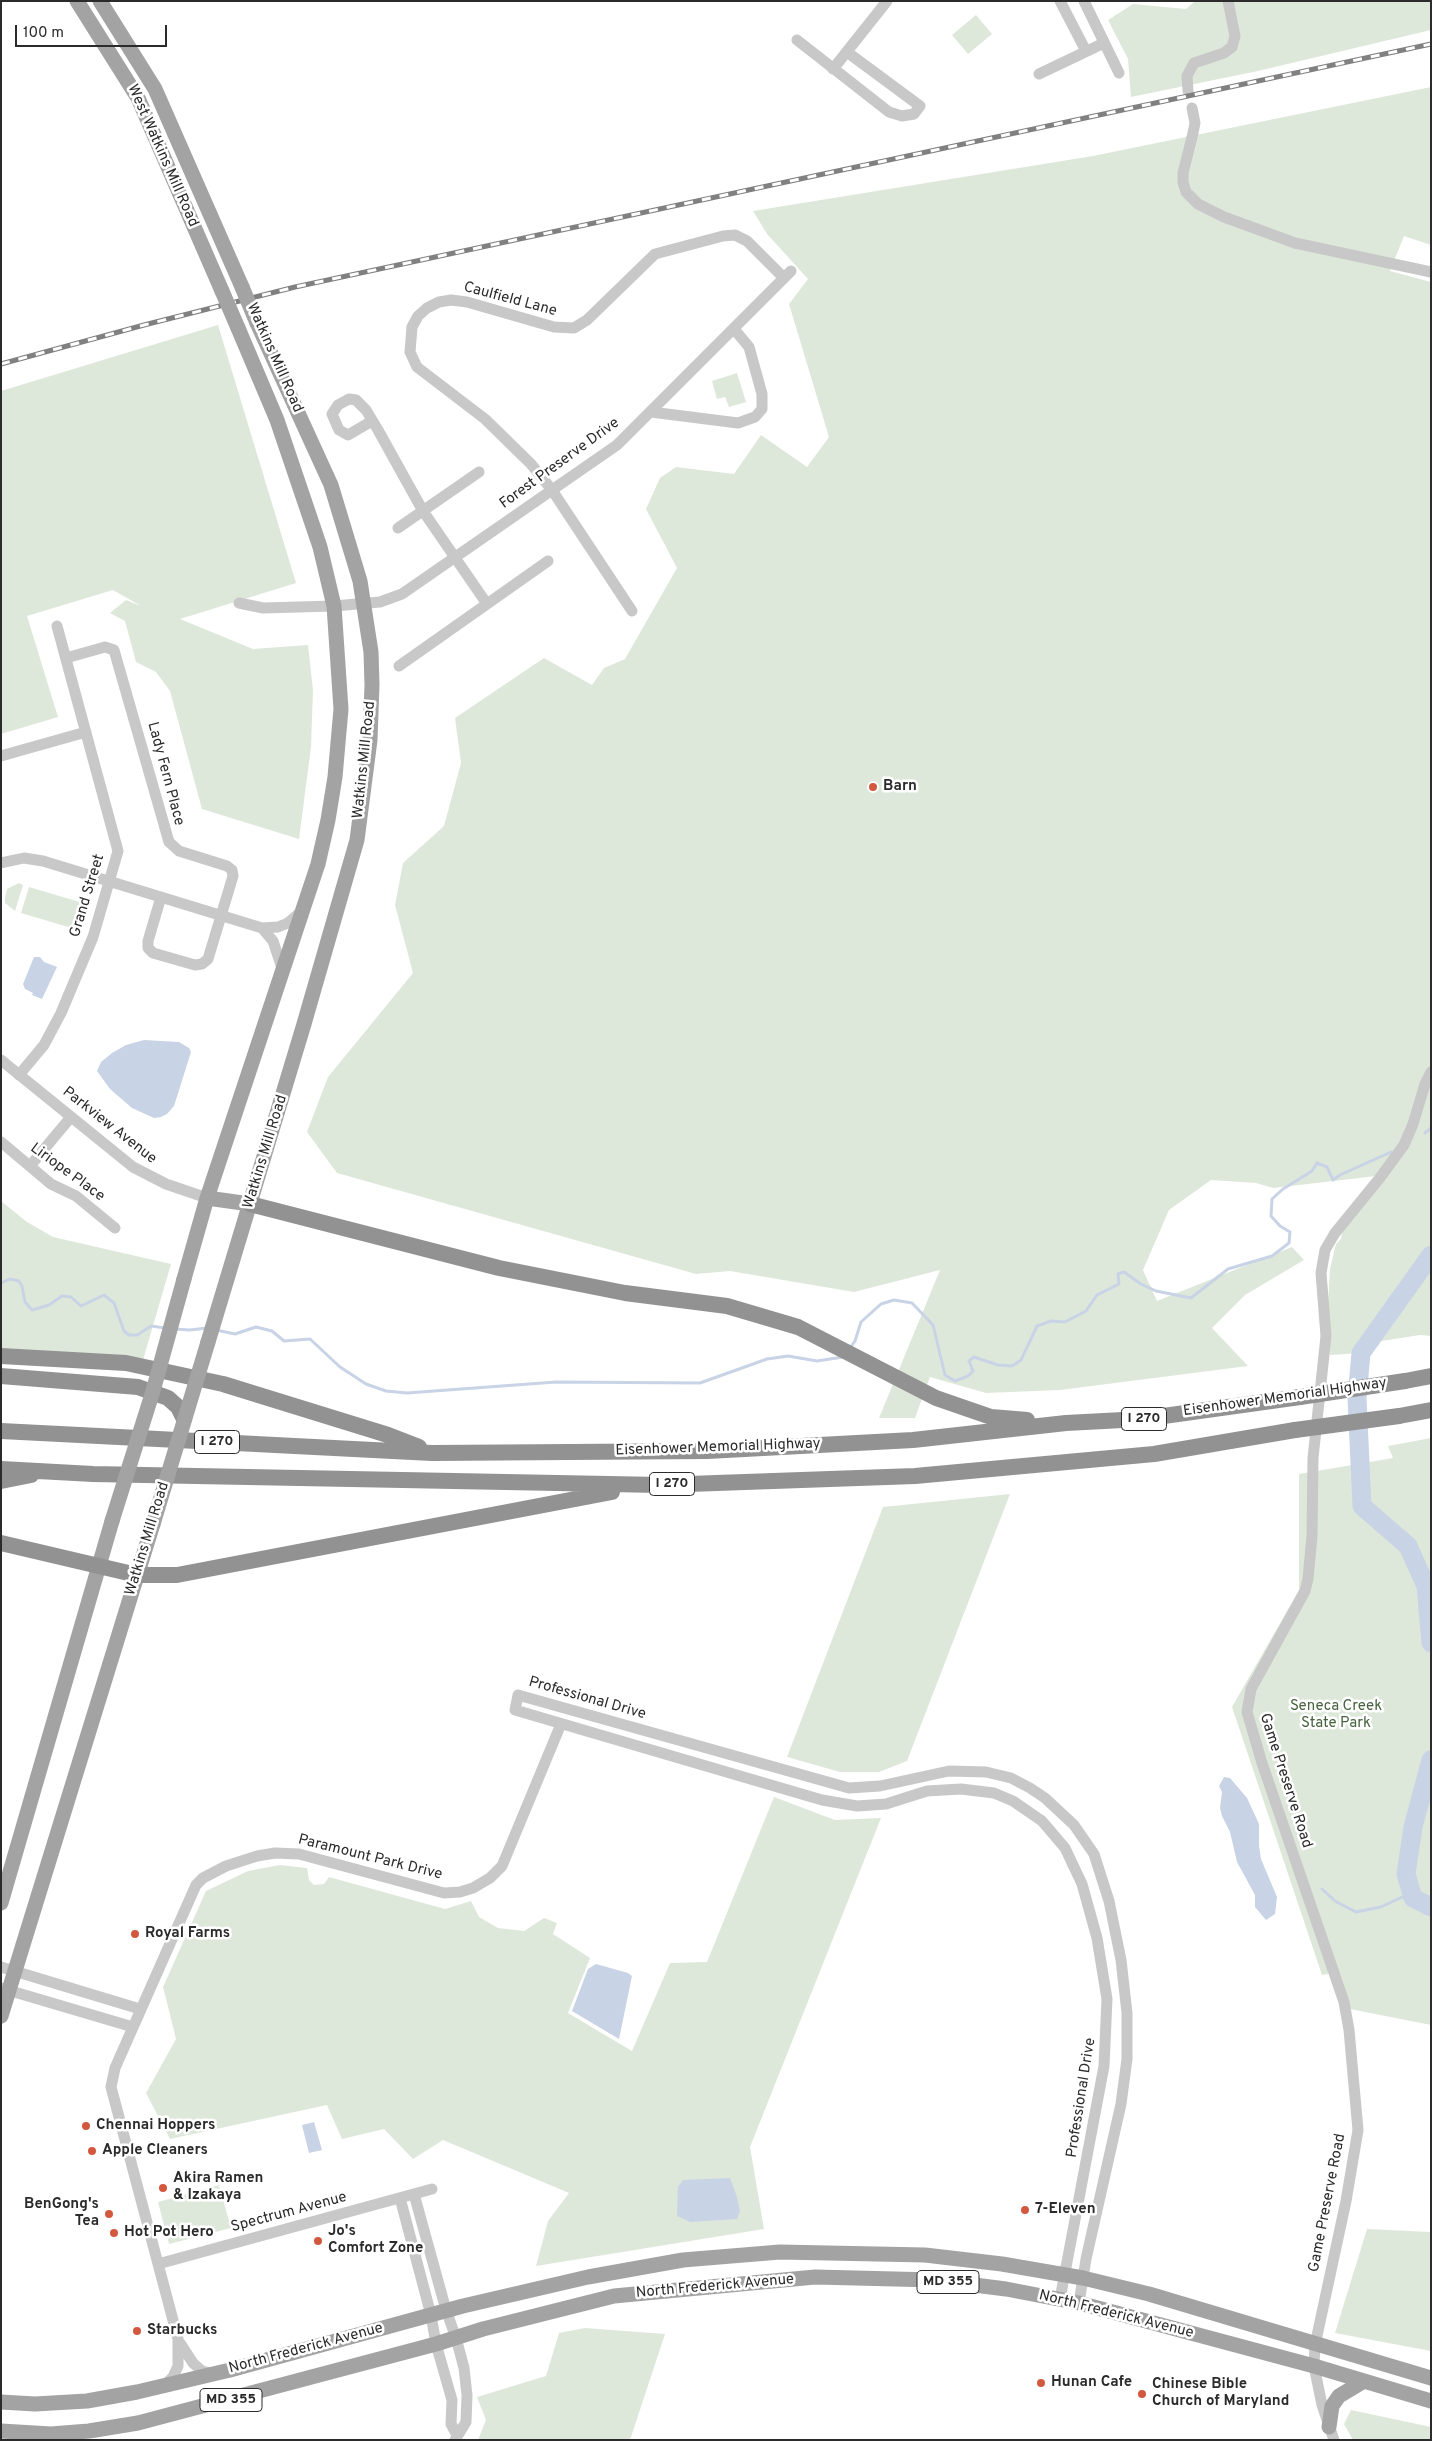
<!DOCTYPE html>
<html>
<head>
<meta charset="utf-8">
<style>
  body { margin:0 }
  #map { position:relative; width:1432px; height:2441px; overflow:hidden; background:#fff; font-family:Overpass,sans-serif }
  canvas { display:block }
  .frame { position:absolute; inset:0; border:2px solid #2b2b2b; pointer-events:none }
  .scale { position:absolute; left:15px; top:25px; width:152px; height:22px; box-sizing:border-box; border:2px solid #2b2b2b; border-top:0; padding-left:6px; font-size:15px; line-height:18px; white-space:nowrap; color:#2b2b2b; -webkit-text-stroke:4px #fff; paint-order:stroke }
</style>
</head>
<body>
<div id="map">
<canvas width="1432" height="2441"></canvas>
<div class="frame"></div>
<div class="scale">100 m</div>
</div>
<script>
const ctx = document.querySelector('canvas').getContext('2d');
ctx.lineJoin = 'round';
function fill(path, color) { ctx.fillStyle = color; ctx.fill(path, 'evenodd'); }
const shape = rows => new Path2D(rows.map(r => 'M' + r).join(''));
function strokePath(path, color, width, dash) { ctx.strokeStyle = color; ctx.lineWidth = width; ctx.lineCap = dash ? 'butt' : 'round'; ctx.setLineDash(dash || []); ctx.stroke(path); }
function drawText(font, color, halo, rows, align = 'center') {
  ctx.font = font + ' Overpass,sans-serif'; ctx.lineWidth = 5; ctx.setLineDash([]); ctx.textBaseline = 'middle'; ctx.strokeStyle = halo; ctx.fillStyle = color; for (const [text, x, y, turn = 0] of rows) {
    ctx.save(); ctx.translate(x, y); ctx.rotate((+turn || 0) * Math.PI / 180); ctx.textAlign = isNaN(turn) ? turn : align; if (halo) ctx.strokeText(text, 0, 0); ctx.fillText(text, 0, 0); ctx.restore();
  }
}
fill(shape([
  [1195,1,1431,1,1431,30,1258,71,1131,97,1128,59,1108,20,1133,4,1186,9],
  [976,15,992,34,968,54,952,35],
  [1431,87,1431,245,1404,236,1390,271,1431,282,1431,1336,1420,1335,1369,1343,1361,1353,1330,1355,1328,1305,1330,1269,1336,1244,1341,1239,1343,1227,1385,1175,1273,1188,1256,1183,1211,1180,1169,1210,1143,1270,1157,1301,1292,1247,1304,1260,1245,1295,1212,1328,1248,1366,1060,1390,986,1393,930,1377,915,1418,879,1418,940,1270,854,1292,730,1271,696,1274,337,1173,307,1132,328,1077,413,973,395,905,403,863,444,826,461,763,455,718,544,658,592,685,604,668,625,659,677,568,646,509,660,478,676,467,734,474,761,435,807,467,829,437,789,304,808,279,767,234,753,211,1093,156],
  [218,325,296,583,180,619,253,649,308,645,313,690,311,747,299,839,202,809,170,691,156,672,136,662,125,621,110,613,126,600,141,606,113,590,27,616,58,717,1,734,1,391],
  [737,373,746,402,729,407,725,397,717,399,712,381],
  [19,883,23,885,15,911,5,903,5,898,7,889],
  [29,887,83,903,75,929,21,913],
  [1,1201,27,1222,53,1237,171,1264,143,1360,1,1350],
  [1431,1438,1431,2025,1350,2009,1338,1972,1322,1975,1232,1707,1299,1590,1299,1474,1393,1458,1388,1446],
  [1010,1494,907,1761,879,1772,840,1772,787,1757,883,1507],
  [774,1797,835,1820,881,1818,750,2147,764,2229,536,2266,548,2221,569,2193,443,2140,413,2159,384,2129,342,2139,327,2105,170,2139,146,2093,176,2039,163,1987,206,1891,248,1871,280,1865,307,1868,309,1880,314,1885,324,1884,329,1877,445,1909,471,1901,479,1917,498,1928,524,1931,544,1918,557,1923,553,1934,590,1958,568,2013,632,2051,670,1963,707,1962],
  [219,2185,231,2228,169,2244,158,2202],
  [1367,2229,1431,2232,1431,2351,1335,2333],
  [585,2328,665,2334,630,2440,478,2440,486,2420,477,2397,546,2376,559,2333],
  [1351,2410,1431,2427,1431,2440,1353,2440,1344,2424]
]), '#dee8da');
fill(shape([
  [34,957,40,957,44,962,57,967,42,999,32,995,33,993,25,989,23,984],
  [144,1040,179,1042,189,1048,191,1052,174,1106,167,1114,161,1117,154,1118,132,1108,110,1089,97,1071,101,1062,112,1053,126,1045],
  [1224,1777,1230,1778,1247,1798,1259,1824,1259,1846,1261,1859,1277,1897,1275,1914,1266,1920,1255,1907,1255,1895,1237,1862,1230,1832,1222,1816,1220,1808,1222,1792,1219,1786],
  [596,1964,628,1973,632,1976,619,2039,572,2011,588,1969],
  [314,2122,322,2150,309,2153,302,2125],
  [730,2178,737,2197,740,2211,737,2219,690,2222,677,2216,678,2187,683,2180]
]), '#c8d3e6');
strokePath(shape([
  [1425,1133,1431,1128],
  [1,1283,10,1279,19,1281,22,1286,25,1302,32,1310,49,1305,62,1296,71,1297,81,1306,104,1295,114,1303,124,1331,129,1335,137,1335,151,1326,165,1328],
  [174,1329,190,1330,207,1328],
  [216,1330,235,1334,256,1327,272,1331,284,1341,310,1339,340,1367,366,1384,386,1391,407,1393,556,1382,700,1383,767,1359,788,1356,817,1361,843,1357],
  [850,1348,855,1341,861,1322,881,1304,894,1300,912,1303,933,1325,945,1375,955,1381,968,1376,973,1371,969,1361,974,1357,998,1365,1012,1366,1021,1360,1037,1326,1051,1321,1065,1322,1086,1311,1097,1295,1119,1284,1118,1274,1124,1272,1141,1284,1156,1291,1191,1298,1228,1269,1272,1256,1289,1243,1290,1232,1280,1226,1271,1216,1272,1199,1283,1189,1312,1171,1317,1163,1327,1167,1333,1180,1340,1175,1391,1152],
  [1322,1889,1335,1901,1356,1912,1381,1907,1402,1897,1413,1898]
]), '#c8d3e6', 3);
strokePath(shape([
  [1431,1255,1361,1353,1357,1398,1362,1506,1408,1546,1426,1586,1431,1643],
  [1431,1760,1413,1827,1406,1874,1413,1898,1431,1907]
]), '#c8d3e6', 19);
strokePath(shape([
  [1060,1,1086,51],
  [1084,1,1119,73],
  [797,40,889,112,902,116,914,114,920,106,847,52],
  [833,69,887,1],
  [1039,74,1104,43],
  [1188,91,1187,76,1194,63,1224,53,1232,47,1235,36,1228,1],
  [1192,108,1195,123,1193,133,1183,173,1183,182,1186,192,1198,204,1224,217,1295,243,1431,272],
  [651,412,738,423,755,417,762,409,762,394,749,347,734,329],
  [372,421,348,435,339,430,332,414,338,405,349,399,356,400,366,410,378,430,423,511,487,604],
  [398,528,479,472],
  [239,603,263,608,334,606,380,602,402,594,617,445,791,271],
  [632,611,552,490,531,464,485,419,417,367,410,352,412,327,418,316,427,308,439,302,451,300,467,302,554,327,574,328,587,320,655,254,723,236,735,235,747,241,784,278],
  [66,658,105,647,114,650,169,842,179,851,227,866,232,870,233,876,208,959,202,964,195,965,153,953,148,948,148,941,161,897],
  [399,666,548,561],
  [1,756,86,732],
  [1,863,24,858,43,861,262,928],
  [283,971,273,941,262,928,278,927,288,923,302,911],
  [1,1060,133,1167,166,1184,207,1198],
  [19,1075,44,1045,61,1013,93,937,118,851,57,626],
  [1,1142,51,1184,76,1196,115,1228],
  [30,1166,71,1117],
  [1,1967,140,2009],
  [1,1988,133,2027],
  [414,2194,446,2310,456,2338,464,2368,467,2395,466,2422,455,2440],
  [400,2198,431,2315,436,2344,452,2400,451,2424,457,2435],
  [158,2264,432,2189],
  [1060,2299,1104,2066,1107,1999,1097,1938,1082,1884,1065,1848,1042,1821,1013,1801,994,1793,961,1789,927,1791,886,1804,857,1806,822,1800,515,1710,518,1695,849,1788,880,1786,949,1771,986,1772,1011,1778,1030,1788,1045,1798,1074,1825,1094,1854,1109,1901,1121,1960,1127,2013,1127,2059,1121,2104,1086,2259,1079,2303],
  [180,2343,193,2363,202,2371,214,2374],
  [164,2386,173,2377,178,2366,178,2339,111,2087,115,2068,196,1885,203,1878,226,1866,257,1856,275,1853,299,1854,444,1893,460,1892,473,1888,490,1878,502,1866,561,1724],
  [1334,2440,1322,2405,1314,2366,1315,2345,1346,2201,1358,2130,1349,2030,1344,2002,1262,1763,1247,1712,1251,1689,1305,1591,1308,1579,1312,1536,1313,1458,1326,1336,1321,1273,1325,1250,1335,1233,1379,1179,1404,1145,1413,1124,1425,1084,1431,1072]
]), '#c8c8c8', 11);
strokePath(shape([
  [77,1,138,98,222,291],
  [100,1,155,89,242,287],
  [207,1198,250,1204],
  [184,1279,207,1198,318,864,328,820,335,777,341,709,334,606,320,547,277,420,238,328],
  [208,1342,304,1024,357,840,370,740,372,685,371,652,360,581,331,485,257,323],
  [1,1903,112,1521],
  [1,2016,153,1524],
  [1,2402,35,2404,87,2401,137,2392,230,2370,463,2306,588,2277,683,2260,780,2252,925,2255,1002,2264,1083,2278,1149,2294,1431,2378],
  [1329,2427,1332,2406,1339,2396,1364,2381],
  [1,2431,51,2434,89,2431,138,2423,436,2344,483,2329,614,2296,815,2277,935,2280,1006,2289,1079,2303,1314,2366,1431,2401]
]), '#a3a3a3', 15);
strokePath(shape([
  [250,1204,499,1268,625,1293,727,1306,798,1327,936,1398,991,1417,1027,1420],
  [1,1356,126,1363,223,1384,388,1435,419,1447],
  [1,1376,138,1387,168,1398,178,1407,184,1419],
  [1405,1381,1431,1376],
  [1399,1416,1431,1410],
  [1,1431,432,1453,707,1451,913,1440,1066,1423,1142,1419,1300,1397],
  [1,1469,93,1474,660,1485,915,1476,1154,1454,1295,1430],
  [1,1481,31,1475],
  [1,1543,137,1575,177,1575,612,1492]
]), '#929292', 16);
const rail = shape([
  [1,364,144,325,295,287,1431,44]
]);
strokePath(rail, '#808080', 5);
strokePath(rail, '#fff', 3, [9]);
strokePath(shape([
  [242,287,257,323],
  [222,291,238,328],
  [112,1521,153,1391,184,1279],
  [153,1524,208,1342]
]), '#a3a3a3', 15);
strokePath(shape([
  [1300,1397,1405,1381],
  [1295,1430,1399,1416]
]), '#929292', 16);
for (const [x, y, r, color] of [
  [873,787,5,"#d2593e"],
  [135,1934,5,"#d2593e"],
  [86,2126,5,"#d2593e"],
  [92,2151,5,"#d2593e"],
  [163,2188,5,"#d2593e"],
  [1025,2210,5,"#d2593e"],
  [109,2214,5,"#d2593e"],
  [114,2233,5,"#d2593e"],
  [318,2241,5,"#d2593e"],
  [137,2331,5,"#d2593e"],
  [1041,2383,5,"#d2593e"],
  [1142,2394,5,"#d2593e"]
]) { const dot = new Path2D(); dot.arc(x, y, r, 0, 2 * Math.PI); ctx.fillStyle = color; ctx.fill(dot); strokePath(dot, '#fff', 2); }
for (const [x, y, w] of [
  [1144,1419,45],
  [217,1442,45],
  [672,1484,45],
  [948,2282,62],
  [231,2400,62]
]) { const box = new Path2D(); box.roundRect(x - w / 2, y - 11.5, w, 23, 4); ctx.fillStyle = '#fff'; ctx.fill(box); strokePath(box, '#2b2b2b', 1); }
drawText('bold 14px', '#2b2b2b', null, [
  ["I 270",1144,1419],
  ["I 270",217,1442],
  ["I 270",672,1484],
  ["MD 355",948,2282],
  ["MD 355",231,2400]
]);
drawText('15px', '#2b2b2b', '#fff', [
  ["West Watkins Mill Road",162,156,66],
  ["Caulfield Lane",510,300,15],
  ["Watkins Mill Road",274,358,66],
  ["Forest Preserve Drive",560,464,-36],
  ["Watkins Mill Road",365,760,-84],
  ["Lady Fern Place",165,774,75],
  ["Grand Street",88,896,-73],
  ["Parkview Avenue",109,1126,38],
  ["Watkins Mill Road",266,1152,-73],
  ["Liriope Place",67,1173,36],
  ["Eisenhower Memorial Highway",1285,1398,-8],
  ["Eisenhower Memorial Highway",718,1448,-2],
  ["Watkins Mill Road",148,1539,-73],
  ["Professional Drive",587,1699,16],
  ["Game Preserve Road",1285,1781,72],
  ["Paramount Park Drive",370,1858,14],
  ["Professional Drive",1082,2098,-81],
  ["Game Preserve Road",1328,2203,-79],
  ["Spectrum Avenue",289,2213,-15],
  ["North Frederick Avenue",715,2287,-5],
  ["North Frederick Avenue",1116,2315,14],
  ["North Frederick Avenue",306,2349,-15]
]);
drawText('bold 15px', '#2b2b2b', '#fff', [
  ["Barn",883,787],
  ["Royal Farms",145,1934],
  ["Chennai Hoppers",96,2126],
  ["Apple Cleaners",102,2151],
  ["Akira Ramen",173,2179],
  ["& Izakaya",173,2196],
  ["BenGong's",99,2205,"right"],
  ["Tea",99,2222,"right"],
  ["7-Eleven",1035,2210],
  ["Jo's",328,2232],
  ["Comfort Zone",328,2249],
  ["Hot Pot Hero",124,2233],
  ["Starbucks",147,2331],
  ["Hunan Cafe",1051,2383],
  ["Chinese Bible",1152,2385],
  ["Church of Maryland",1152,2402]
], 'left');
drawText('15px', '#46623e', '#fff', [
  ["Seneca Creek",1336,1707],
  ["State Park",1336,1724]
]);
</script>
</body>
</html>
